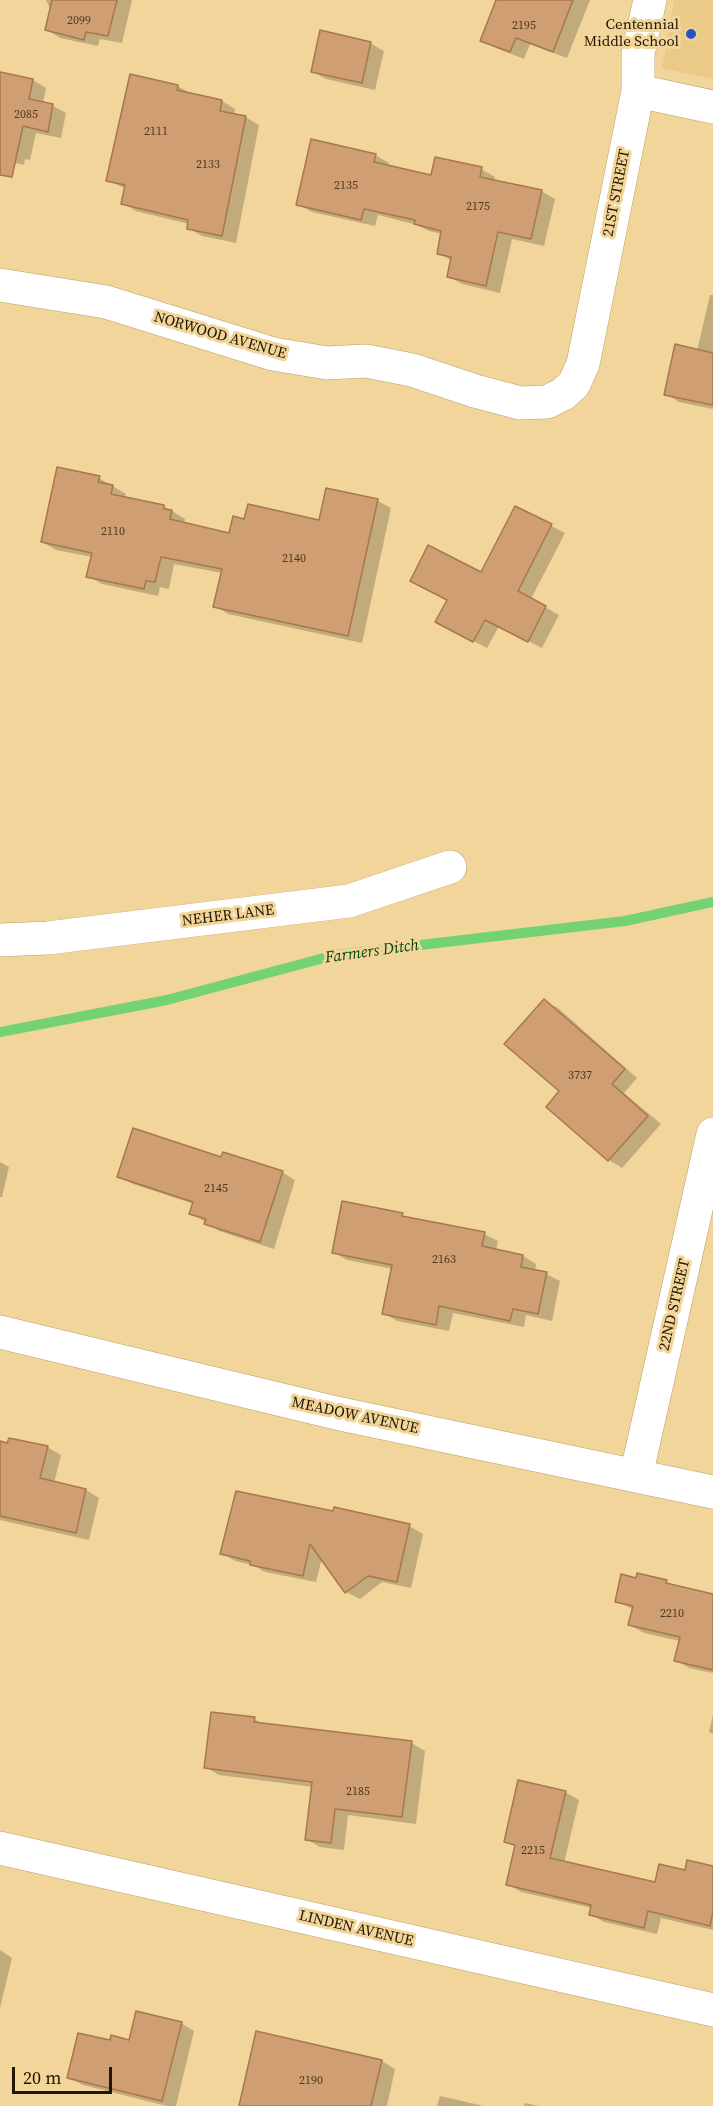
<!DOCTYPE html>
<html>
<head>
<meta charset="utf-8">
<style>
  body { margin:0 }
  #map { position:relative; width:713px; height:2106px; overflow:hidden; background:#f2d59a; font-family:"Source Serif 4",serif }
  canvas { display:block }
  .scale { position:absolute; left:12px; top:2067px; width:100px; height:27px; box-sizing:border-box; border:3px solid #221701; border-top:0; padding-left:8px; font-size:18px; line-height:21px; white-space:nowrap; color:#221701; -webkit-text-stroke:4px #f2d59a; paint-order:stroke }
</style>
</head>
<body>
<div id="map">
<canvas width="713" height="2106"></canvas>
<div class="scale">20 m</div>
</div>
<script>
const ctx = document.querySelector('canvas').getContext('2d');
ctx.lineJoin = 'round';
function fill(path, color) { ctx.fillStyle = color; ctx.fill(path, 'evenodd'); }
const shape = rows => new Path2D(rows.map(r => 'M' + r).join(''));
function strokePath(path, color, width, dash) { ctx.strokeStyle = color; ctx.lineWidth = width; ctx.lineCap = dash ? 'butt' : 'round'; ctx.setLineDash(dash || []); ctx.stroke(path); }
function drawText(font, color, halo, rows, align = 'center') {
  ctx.font = font + ' "Source Serif 4",serif'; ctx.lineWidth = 6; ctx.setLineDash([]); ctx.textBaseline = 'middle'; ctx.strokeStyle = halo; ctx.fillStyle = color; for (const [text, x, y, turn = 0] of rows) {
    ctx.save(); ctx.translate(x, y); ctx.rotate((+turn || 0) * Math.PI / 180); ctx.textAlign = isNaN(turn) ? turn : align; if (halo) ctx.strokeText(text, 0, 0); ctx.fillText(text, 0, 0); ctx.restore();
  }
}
fill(shape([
  [674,0,713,0,713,79,662,68]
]), '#ebc987');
fill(shape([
  [46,0,132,0,122,43,100,39,98,46,60,38,47,30,51,11],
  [498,0,590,0,567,58,530,44,524,59,496,48,482,40],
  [370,43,384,51,375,90,326,79,313,72],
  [0,73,33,80,46,88,43,103,53,106,66,113,61,138,36,133,30,160,25,159,24,165,0,160],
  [131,76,178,86,191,94,222,101,235,109,234,115,245,117,259,125,236,243,202,236,188,228,189,224,136,211,123,203,126,189,108,180],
  [375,155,389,163,388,166,432,177,481,169,495,177,494,181,541,191,555,199,544,246,512,239,500,293,462,284,448,276,452,261,438,253,442,234,429,231,417,225,378,215,375,226,312,212,298,204],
  [710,295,713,295,713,409,679,402,666,394,697,351],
  [99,478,126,494,125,498,164,506,185,519,184,524,230,535,245,521,320,522,378,501,391,508,362,643,228,614,215,606,222,573,174,564,169,589,160,587,158,596,102,584,88,576,92,557,56,550,42,542],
  [516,508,565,533,531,599,559,615,542,648,499,626,487,648,450,629],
  [544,1001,558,1008,637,1078,624,1093,661,1124,622,1168,609,1160,548,1106,561,1091],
  [222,1159,282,1172,295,1180,274,1249,219,1231,191,1213,194,1204,133,1184,119,1176],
  [0,1162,9,1167,2,1197,0,1197],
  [402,1215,411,1220,484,1234,498,1241,496,1251,523,1256,536,1264,535,1271,546,1274,560,1281,552,1321,526,1315,524,1327,453,1313,449,1331,397,1321,384,1313,393,1269,347,1260,333,1252],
  [0,1443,47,1447,61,1455,54,1483,86,1490,99,1498,89,1540,0,1520],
  [409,1526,423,1534,411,1588,382,1582,360,1599,346,1592,322,1558,316,1582,265,1572,253,1565,235,1561,222,1553],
  [637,1580,666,1582,674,1586,713,1595,713,1673,689,1668,676,1660,680,1641,644,1633,630,1625,634,1610,617,1601],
  [713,1715,713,1734,709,1732],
  [254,1719,265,1725,411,1743,425,1751,416,1824,348,1815,344,1850,320,1847,306,1839,313,1787,219,1775,205,1767],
  [565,1792,579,1800,564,1863,656,1884,686,1872,713,1867,713,1930,661,1918,657,1934,604,1922,590,1914,592,1908,521,1892,508,1884,516,1847,506,1841],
  [0,1950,12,1958,0,2008],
  [181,2023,194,2031,176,2106,167,2106,83,2085,69,2078,111,2042,130,2042],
  [382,2061,395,2069,387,2106,245,2106],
  [440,2096,484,2106,437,2106],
  [525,2103,539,2106,524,2106]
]), '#0003');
strokePath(shape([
  [0,1032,167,1000,335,955,625,921,713,902]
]), '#74d275', 10);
const building = shape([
  [52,0,117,0,108,36,86,32,84,40,45,30,52,0],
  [496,0,573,0,553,52,516,38,510,52,480,41,496,0],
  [320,30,371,42,362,83,311,72,320,30],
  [0,72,33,79,29,99,53,104,48,132,23,126,12,177,0,175,0,72],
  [130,74,178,85,177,90,222,100,220,111,246,116,222,236,187,229,188,220,121,204,125,185,106,181,130,74],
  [311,139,376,154,374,162,431,175,435,157,482,167,480,177,542,190,531,239,498,232,486,286,447,277,451,257,437,254,441,231,414,224,415,220,364,209,361,220,296,205,311,139],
  [675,344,713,353,713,405,664,395,675,344],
  [57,467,100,476,98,482,113,485,111,494,164,505,164,509,172,510,170,519,229,533,233,516,244,519,248,504,319,520,326,488,378,499,348,636,213,607,222,569,161,557,155,582,146,581,144,589,86,577,92,553,41,542,57,467],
  [515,506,552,524,518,591,546,606,528,642,485,620,473,642,435,622,447,600,410,581,428,545,481,572,515,506],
  [544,999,625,1069,612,1084,648,1116,608,1161,546,1107,559,1091,504,1044,544,999],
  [133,1128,221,1157,223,1152,283,1171,260,1242,204,1224,206,1219,189,1214,193,1202,117,1177,133,1128],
  [342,1201,403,1213,402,1216,485,1232,482,1246,523,1255,521,1267,547,1272,538,1314,513,1309,510,1321,439,1306,436,1325,382,1314,392,1265,332,1253,342,1201],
  [9,1438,48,1446,40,1478,86,1489,76,1533,0,1516,0,1441,7,1443,9,1438],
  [236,1491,333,1511,334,1507,410,1524,397,1582,368,1576,345,1593,310,1544,303,1576,250,1565,250,1561,220,1554,236,1491],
  [637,1573,667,1580,666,1583,713,1594,713,1670,674,1661,680,1637,628,1625,633,1606,615,1602,621,1574,636,1578,637,1573],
  [211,1712,255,1717,254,1722,412,1741,402,1817,335,1809,331,1843,305,1840,312,1782,204,1768,211,1712],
  [518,1780,566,1791,550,1858,655,1882,659,1864,685,1870,687,1860,713,1866,713,1912,710,1926,648,1911,644,1928,589,1915,591,1905,506,1885,515,1845,504,1842,518,1780],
  [136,2011,182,2022,162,2101,67,2078,78,2033,110,2040,111,2035,129,2040,136,2011],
  [256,2031,382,2060,371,2106,239,2106,256,2031]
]);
fill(building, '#cf9f73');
strokePath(building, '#a6784c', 1.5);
const street = shape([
  [638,91,713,107],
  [0,285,106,302,273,354,327,363,366,361,412,370,475,391,520,403,547,402,563,394,574,384,583,364,638,91,638,54,650,0],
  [0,940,48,938,349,901,450,867],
  [0,1332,336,1413,713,1492],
  [636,1476,713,1134],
  [0,1848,713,2010]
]);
strokePath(street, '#bb9f65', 34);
strokePath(street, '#fff', 33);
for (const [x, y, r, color] of [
  [691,34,6,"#2754c2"]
]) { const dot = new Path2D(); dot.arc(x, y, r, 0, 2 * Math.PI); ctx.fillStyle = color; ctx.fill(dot); strokePath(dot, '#f2d59a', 2); }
drawText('12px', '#4d391e', null, [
  ["2099",79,21],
  ["2195",524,26],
  ["2085",26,115],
  ["2111",156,132],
  ["2133",208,165],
  ["2135",346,186],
  ["2175",478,207],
  ["2110",113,532],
  ["2140",294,559],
  ["3737",580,1076],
  ["2145",216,1189],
  ["2163",444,1260],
  ["2210",672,1614],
  ["2185",358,1792],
  ["2215",533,1851],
  ["2190",311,2081]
]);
drawText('15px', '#221701', '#f2d59a', [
  ["Centennial",679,25],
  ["Middle School",679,42]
], 'right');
drawText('15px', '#221701', '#f2d59a', [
  ["21ST STREET",617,193,-79],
  ["NORWOOD AVENUE",220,336,16],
  ["NEHER LANE",228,916,-7],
  ["22ND STREET",675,1305,-77],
  ["MEADOW AVENUE",355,1416,12],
  ["LINDEN AVENUE",356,1929,13]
]);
drawText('italic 16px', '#01480a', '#f2d59a', [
  ["Farmers Ditch",372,952,-8]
]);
</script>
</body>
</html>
